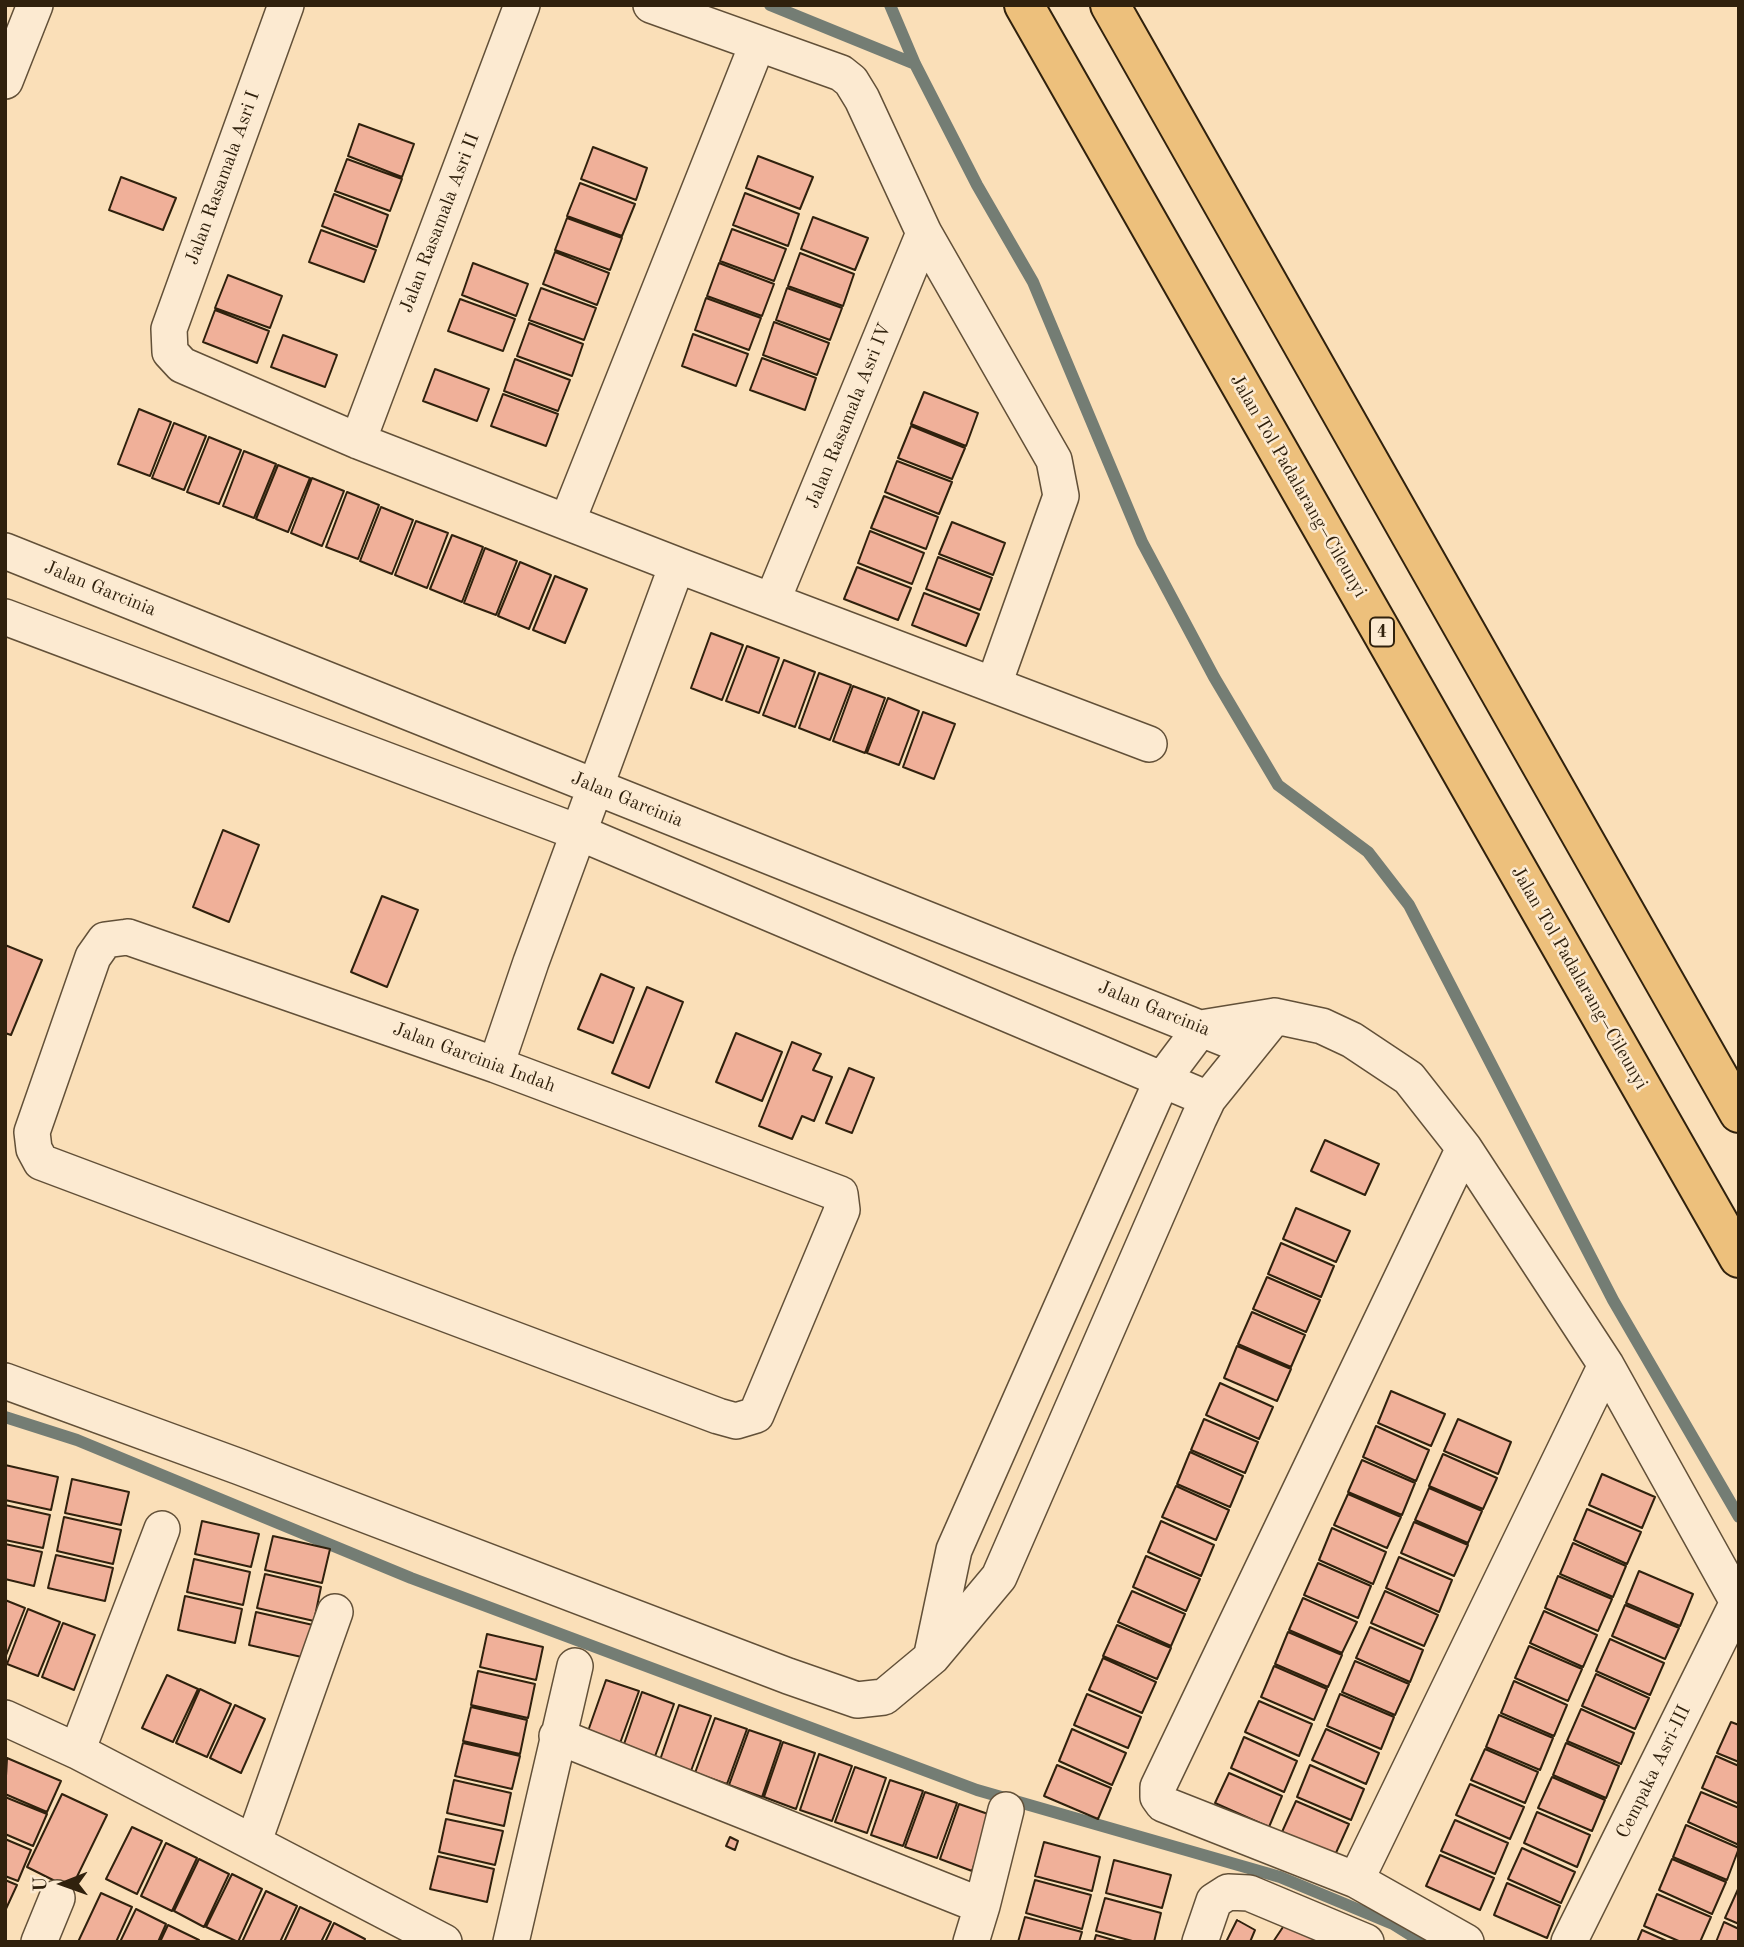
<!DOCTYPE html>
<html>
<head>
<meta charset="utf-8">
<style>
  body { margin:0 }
  #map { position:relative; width:1744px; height:1947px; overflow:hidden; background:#fadfb8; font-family:"Old Standard TT",serif }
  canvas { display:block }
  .frame { position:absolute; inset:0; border:7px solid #30210d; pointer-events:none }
  .north { position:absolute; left:28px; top:1849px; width:70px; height:70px; -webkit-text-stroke:5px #fcead1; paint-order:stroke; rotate:269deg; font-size:19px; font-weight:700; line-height:28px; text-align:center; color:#30210d }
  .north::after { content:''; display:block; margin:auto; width:24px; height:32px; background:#30210d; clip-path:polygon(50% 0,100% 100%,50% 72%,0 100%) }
</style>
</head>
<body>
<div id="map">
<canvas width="1744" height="1947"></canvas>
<div class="frame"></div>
<div class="north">U</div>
</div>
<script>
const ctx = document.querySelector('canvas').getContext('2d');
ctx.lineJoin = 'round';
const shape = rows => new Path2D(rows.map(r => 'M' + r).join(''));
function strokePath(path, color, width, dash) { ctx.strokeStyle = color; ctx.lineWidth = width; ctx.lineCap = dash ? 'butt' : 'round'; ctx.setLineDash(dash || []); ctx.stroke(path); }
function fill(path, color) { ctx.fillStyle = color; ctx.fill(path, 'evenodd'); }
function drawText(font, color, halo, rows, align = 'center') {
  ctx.font = font + ' "Old Standard TT",serif'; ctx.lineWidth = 5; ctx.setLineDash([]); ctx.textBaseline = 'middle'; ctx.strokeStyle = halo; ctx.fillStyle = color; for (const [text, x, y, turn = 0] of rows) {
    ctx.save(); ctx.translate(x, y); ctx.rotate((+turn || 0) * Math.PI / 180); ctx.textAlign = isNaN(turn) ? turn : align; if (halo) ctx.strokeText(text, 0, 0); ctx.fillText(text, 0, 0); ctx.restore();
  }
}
strokePath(shape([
  [770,5,915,64],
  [890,5,915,64,977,185,1033,282,1142,542,1214,677,1278,785,1368,852,1409,905,1613,1300,1739,1517],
  [5,1417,77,1440,411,1578,977,1790,1280,1877,1393,1924,1422,1942]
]), '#747d74', 12);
const building = shape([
  [359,124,414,144,402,177,348,156,359,124],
  [593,147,647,168,636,200,581,179,593,147],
  [758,156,813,177,800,209,746,188,758,156],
  [347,159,402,179,390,211,335,191,347,159],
  [121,177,176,198,163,230,109,210,121,177],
  [580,183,635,204,622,236,567,216,580,183],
  [745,193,799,214,788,246,733,225,745,193],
  [334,194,388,215,377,247,322,226,334,194],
  [813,217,868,238,855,270,801,249,813,217],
  [567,218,622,238,610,270,555,250,567,218],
  [732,229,786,249,774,281,720,261,732,229],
  [321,230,376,250,364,282,309,262,321,230],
  [555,252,609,273,597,305,543,284,555,252],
  [800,253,854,274,843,306,788,286,800,253],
  [473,263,528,284,516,316,462,295,473,263],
  [719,263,774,284,762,316,707,296,719,263],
  [228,275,282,296,270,328,215,308,228,275],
  [541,288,596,308,584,340,529,320,541,288],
  [787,288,842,308,830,340,776,320,787,288],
  [706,298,761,318,749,350,695,330,706,298],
  [460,299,515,319,503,351,448,331,460,299],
  [215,310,269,331,257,363,203,342,215,310],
  [774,322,829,343,817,375,763,355,774,322],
  [529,323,583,344,572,376,517,356,529,323],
  [693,334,748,354,736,386,682,366,693,334],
  [283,335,337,355,325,387,271,367,283,335],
  [762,358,816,378,805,410,750,390,762,358],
  [515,359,570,380,558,411,504,391,515,359],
  [435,369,489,389,477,421,423,401,435,369],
  [924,392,978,413,966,446,911,424,924,392],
  [503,394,558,414,546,446,491,426,503,394],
  [139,409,171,422,150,476,118,464,139,409],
  [174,423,206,436,184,490,152,478,174,423],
  [911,426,965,448,952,479,898,458,911,426],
  [209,437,241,450,219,504,187,492,209,437],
  [244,451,276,464,254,518,223,506,244,451],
  [897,461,952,482,939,514,885,492,897,461],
  [278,465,310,478,288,532,256,519,278,465],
  [312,478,344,491,322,546,291,533,312,478],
  [347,492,379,505,358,559,326,547,347,492],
  [884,496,938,517,926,549,871,528,884,496],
  [381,507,413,520,392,574,360,561,381,507],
  [416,521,448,533,427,588,395,575,416,521],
  [952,522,1005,543,993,575,939,554,952,522],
  [870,531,924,553,912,584,858,563,870,531],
  [452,535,483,547,462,602,430,589,452,535],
  [485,548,517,561,496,615,464,603,485,548],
  [938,557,992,578,980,610,926,589,938,557],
  [520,562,551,575,529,629,498,616,520,562],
  [857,567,911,588,898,620,844,599,857,567],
  [555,576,587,589,565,643,533,630,555,576],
  [924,593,979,614,966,646,912,625,924,593],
  [711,633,743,645,722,700,691,688,711,633],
  [747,646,779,658,759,713,726,701,747,646],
  [784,660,815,672,795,727,763,715,784,660],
  [819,673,851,685,830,740,799,728,819,673],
  [853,686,885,698,865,753,833,741,853,686],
  [888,698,919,711,899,765,867,753,888,698],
  [923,712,955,724,934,779,903,767,923,712],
  [223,830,259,845,229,922,193,907,223,830],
  [382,896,418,910,387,987,351,972,382,896],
  [5,945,42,960,11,1035,5,1033,5,945],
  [601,974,634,988,613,1043,578,1029,601,974],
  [647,987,683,1002,649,1088,612,1073,647,987],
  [736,1033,782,1052,762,1101,716,1082,736,1033],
  [792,1042,821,1054,813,1070,832,1077,814,1121,802,1116,792,1139,759,1126,792,1042],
  [849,1068,874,1078,852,1133,826,1123,849,1068],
  [1325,1140,1379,1164,1365,1195,1311,1171,1325,1140],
  [1296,1208,1350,1231,1336,1262,1283,1239,1296,1208],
  [1281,1243,1334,1266,1321,1297,1268,1274,1281,1243],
  [1267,1277,1320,1300,1306,1332,1253,1309,1267,1277],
  [1252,1312,1305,1335,1291,1367,1238,1344,1252,1312],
  [1237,1346,1291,1369,1277,1401,1224,1378,1237,1346],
  [1220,1383,1273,1407,1259,1439,1206,1415,1220,1383],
  [1391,1391,1445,1414,1431,1446,1378,1423,1391,1391],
  [1204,1419,1258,1442,1245,1473,1191,1450,1204,1419],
  [1458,1419,1511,1442,1498,1474,1444,1451,1458,1419],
  [1376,1426,1429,1450,1416,1481,1363,1457,1376,1426],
  [1190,1452,1243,1476,1230,1507,1177,1484,1190,1452],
  [1443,1454,1497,1478,1483,1509,1429,1486,1443,1454],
  [1362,1460,1415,1483,1402,1515,1348,1492,1362,1460],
  [5,1465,58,1477,51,1510,5,1500,5,1465],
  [1602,1474,1655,1497,1642,1528,1589,1505,1602,1474],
  [72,1479,129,1492,121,1525,65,1513,72,1479],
  [1176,1486,1229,1510,1216,1540,1162,1517,1176,1486],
  [1429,1488,1482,1511,1468,1543,1415,1520,1429,1488],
  [1348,1494,1401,1517,1387,1548,1334,1525,1348,1494],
  [5,1505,50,1515,43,1548,5,1540,5,1505],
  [1587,1509,1641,1532,1627,1564,1574,1540,1587,1509],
  [64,1517,121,1530,113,1564,57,1551,64,1517],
  [202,1521,259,1534,251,1567,195,1554,202,1521],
  [1161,1521,1214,1545,1201,1576,1148,1552,1161,1521],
  [1414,1522,1468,1545,1454,1576,1401,1553,1414,1522],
  [1332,1528,1386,1552,1373,1584,1319,1560,1332,1528],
  [273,1536,330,1549,322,1583,265,1570,273,1536],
  [1573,1543,1626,1566,1613,1597,1560,1574,1573,1543],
  [5,1544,42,1552,34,1586,5,1579,5,1544],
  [56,1555,113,1568,105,1601,48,1588,56,1555],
  [1146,1556,1200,1579,1186,1611,1133,1587,1146,1556],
  [1399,1557,1452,1580,1439,1612,1386,1588,1399,1557],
  [194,1559,250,1572,243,1605,187,1592,194,1559],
  [1318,1563,1371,1586,1358,1618,1304,1595,1318,1563],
  [1639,1571,1693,1594,1680,1626,1626,1603,1639,1571],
  [265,1574,321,1587,314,1621,257,1608,265,1574],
  [1558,1576,1612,1599,1598,1631,1545,1608,1558,1576],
  [1132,1591,1185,1614,1171,1646,1118,1622,1132,1591],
  [1385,1591,1438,1615,1424,1646,1371,1623,1385,1591],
  [185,1596,242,1609,235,1643,178,1630,185,1596],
  [1303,1598,1357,1622,1342,1653,1289,1630,1303,1598],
  [5,1600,25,1608,5,1658,5,1600],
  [1625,1605,1679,1628,1665,1659,1612,1636,1625,1605],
  [28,1609,60,1622,38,1676,7,1664,28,1609],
  [1544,1611,1597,1635,1583,1667,1530,1643,1544,1611],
  [256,1612,313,1625,306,1658,249,1645,256,1612],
  [63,1623,95,1635,74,1690,42,1677,63,1623],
  [1117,1625,1171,1648,1157,1679,1103,1656,1117,1625],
  [1370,1627,1423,1650,1410,1682,1356,1658,1370,1627],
  [1288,1632,1342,1655,1328,1687,1275,1664,1288,1632],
  [487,1634,543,1647,536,1680,480,1667,487,1634],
  [1610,1639,1664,1663,1650,1695,1596,1671,1610,1639],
  [1529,1646,1582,1669,1568,1701,1515,1678,1529,1646],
  [1103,1658,1156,1682,1142,1713,1089,1690,1103,1658],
  [1355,1661,1409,1684,1395,1715,1342,1692,1355,1661],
  [1274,1666,1327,1689,1314,1720,1261,1697,1274,1666],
  [478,1671,535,1684,528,1718,471,1705,478,1671],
  [1596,1674,1649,1698,1635,1729,1582,1706,1596,1674],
  [167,1675,198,1689,173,1742,142,1728,167,1675],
  [606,1680,639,1691,619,1746,587,1734,606,1680],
  [1514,1681,1567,1705,1554,1736,1501,1713,1514,1681],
  [200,1689,231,1704,207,1757,176,1743,200,1689],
  [642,1692,674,1704,654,1759,623,1747,642,1692],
  [1087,1694,1141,1717,1128,1748,1074,1725,1087,1694],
  [1340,1694,1394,1717,1381,1749,1327,1726,1340,1694],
  [1259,1701,1312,1724,1299,1756,1245,1732,1259,1701],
  [235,1705,265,1719,241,1773,210,1758,235,1705],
  [679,1705,711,1716,691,1771,660,1760,679,1705],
  [471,1707,527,1720,520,1754,463,1741,471,1707],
  [1581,1709,1634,1733,1621,1764,1567,1741,1581,1709],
  [1499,1715,1553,1738,1540,1770,1486,1747,1499,1715],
  [715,1718,747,1729,727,1784,695,1773,715,1718],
  [1731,1722,1739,1725,1739,1762,1717,1753,1731,1722],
  [1072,1729,1126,1753,1112,1785,1059,1761,1072,1729],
  [1326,1729,1379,1753,1366,1784,1312,1760,1326,1729],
  [749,1730,781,1741,762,1797,729,1785,749,1730],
  [1244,1737,1297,1761,1284,1792,1231,1768,1244,1737],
  [783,1742,815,1753,796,1809,764,1797,783,1742],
  [463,1743,520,1756,512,1789,455,1776,463,1743],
  [1566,1743,1619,1766,1606,1798,1553,1775,1566,1743],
  [1485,1749,1538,1772,1525,1803,1471,1780,1485,1749],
  [819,1754,852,1766,832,1821,800,1810,819,1754],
  [1716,1756,1739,1766,1739,1804,1702,1788,1716,1756],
  [7,1758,61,1781,47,1812,5,1794,7,1758],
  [1057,1765,1111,1788,1098,1819,1044,1796,1057,1765],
  [1310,1765,1364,1789,1351,1820,1297,1797,1310,1765],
  [855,1767,886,1778,867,1833,835,1822,855,1767],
  [1229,1773,1282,1796,1269,1827,1215,1803,1229,1773],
  [1552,1777,1605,1800,1592,1831,1538,1808,1552,1777],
  [454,1780,511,1793,504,1826,447,1813,454,1780],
  [890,1780,923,1791,903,1846,871,1835,890,1780],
  [1470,1784,1524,1807,1510,1839,1456,1815,1470,1784],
  [925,1792,957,1803,937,1858,905,1847,925,1792],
  [1701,1792,1739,1808,1739,1845,1688,1822,1701,1792],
  [62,1794,107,1815,71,1889,27,1867,62,1794],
  [5,1797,47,1814,33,1846,5,1834,5,1797],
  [1296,1801,1349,1824,1335,1855,1282,1832,1296,1801],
  [959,1804,991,1815,972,1871,940,1859,959,1804],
  [1537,1812,1590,1835,1577,1867,1524,1843,1537,1812],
  [446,1819,503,1831,495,1865,439,1852,446,1819],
  [1455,1820,1508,1843,1495,1874,1441,1851,1455,1820],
  [1686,1825,1739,1848,1727,1880,1673,1857,1686,1825],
  [132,1827,162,1841,137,1894,106,1879,132,1827],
  [730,1837,738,1841,735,1850,726,1846,730,1837],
  [5,1839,31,1850,18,1881,5,1876,5,1839],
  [1044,1842,1100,1857,1092,1891,1035,1876,1044,1842],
  [166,1843,197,1858,172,1911,141,1896,166,1843],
  [1522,1848,1575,1872,1561,1903,1508,1879,1522,1848],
  [1440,1855,1494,1878,1480,1910,1426,1886,1440,1855],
  [438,1856,494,1869,487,1902,430,1889,438,1856],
  [199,1859,229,1874,204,1927,174,1911,199,1859],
  [1672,1859,1726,1882,1712,1914,1659,1890,1672,1859],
  [1114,1860,1171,1875,1162,1908,1106,1893,1114,1860],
  [232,1874,262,1889,238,1942,206,1927,232,1874],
  [5,1880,17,1885,5,1911,5,1880],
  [1035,1880,1091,1895,1082,1929,1026,1913,1035,1880],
  [1507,1883,1560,1906,1547,1938,1494,1915,1507,1883],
  [1739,1887,1739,1924,1725,1918,1739,1887],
  [266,1891,297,1906,280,1942,242,1942,266,1891],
  [101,1893,132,1907,116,1942,78,1942,101,1893],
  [1657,1894,1711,1917,1700,1942,1681,1942,1644,1926,1657,1894],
  [1105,1898,1161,1913,1154,1942,1136,1942,1096,1931,1105,1898],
  [300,1907,331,1922,321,1942,284,1942,300,1907],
  [136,1909,166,1924,158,1942,120,1942,136,1909],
  [1025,1917,1082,1932,1079,1942,1018,1942,1025,1917],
  [1237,1920,1255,1930,1250,1942,1226,1942,1237,1920],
  [1287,1921,1315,1939,1314,1942,1273,1942,1287,1921],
  [1724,1922,1739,1929,1739,1942,1716,1942,1724,1922],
  [334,1923,365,1939,364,1942,325,1942,334,1923],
  [168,1925,199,1940,198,1942,160,1942,168,1925],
  [1642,1930,1669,1942,1637,1942,1642,1930],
  [1096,1935,1120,1942,1094,1942,1096,1935]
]);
fill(building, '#f0b099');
strokePath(building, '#30210d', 2);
const minor = shape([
  [286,5,169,329,170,352,182,365,358,441,677,565,531,962,496,1065],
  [651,5,841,73,851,81,862,99,924,233,1054,460,1061,496,994,684],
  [5,81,35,5],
  [358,441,522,5],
  [567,522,757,45],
  [5,551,1249,1048],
  [677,565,1149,744],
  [773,599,924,233],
  [5,617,580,833,1208,1099],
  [128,937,496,1065,840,1194,842,1210,756,1415,736,1421,718,1416,41,1162,34,1149,32,1132,93,957,105,940,128,937],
  [5,1381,240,1467,788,1676,857,1700,884,1697,932,1657,999,1577,1199,1118,1208,1099,1275,1016],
  [932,1654,954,1550,1162,1080,1201,1028,1275,1016,1322,1026,1352,1040,1409,1078,1464,1148],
  [5,1718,77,1751,444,1942],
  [557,1736,982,1906,971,1942],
  [77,1751,162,1529],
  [254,1841,335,1612],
  [1356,1880,1606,1365],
  [982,1906,1006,1810],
  [39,1942,57,1898],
  [511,1942,575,1666],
  [1200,1942,1214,1901,1228,1892,1249,1893,1366,1942],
  [1466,1942,1356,1880,1163,1804,1158,1797,1158,1787,1464,1148,1606,1365,1739,1604],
  [1569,1942,1738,1602]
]);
const motorway = shape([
  [1024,5,1739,1258],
  [1110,5,1739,1113]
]);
strokePath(minor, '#625038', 38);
strokePath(motorway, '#30210d', 42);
strokePath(minor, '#fcead1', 35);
strokePath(motorway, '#edc07c', 38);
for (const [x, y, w] of [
  [1382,632,24]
]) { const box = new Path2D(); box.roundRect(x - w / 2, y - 14.5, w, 29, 5); ctx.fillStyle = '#fcead1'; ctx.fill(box); strokePath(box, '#30210d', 2); }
drawText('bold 18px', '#30210d', null, [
  ["4",1382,632]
]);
drawText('19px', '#30210d', '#fcead1', [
  ["Jalan Rasamala Asri I",223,178,-70],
  ["Jalan Rasamala Asri II",440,223,-69],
  ["Jalan Rasamala Asri IV",849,416,-68],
  ["Jalan Tol Padalarang–Cileunyi",1298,486,60],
  ["Jalan Garcinia",100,589,22],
  ["Jalan Garcinia",627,800,22],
  ["Jalan Tol Padalarang–Cileunyi",1579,978,60],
  ["Jalan Garcinia",1154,1009,22],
  ["Jalan Garcinia Indah",474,1058,20],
  ["Cempaka Asri-III",1654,1772,-64]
]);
</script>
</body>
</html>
